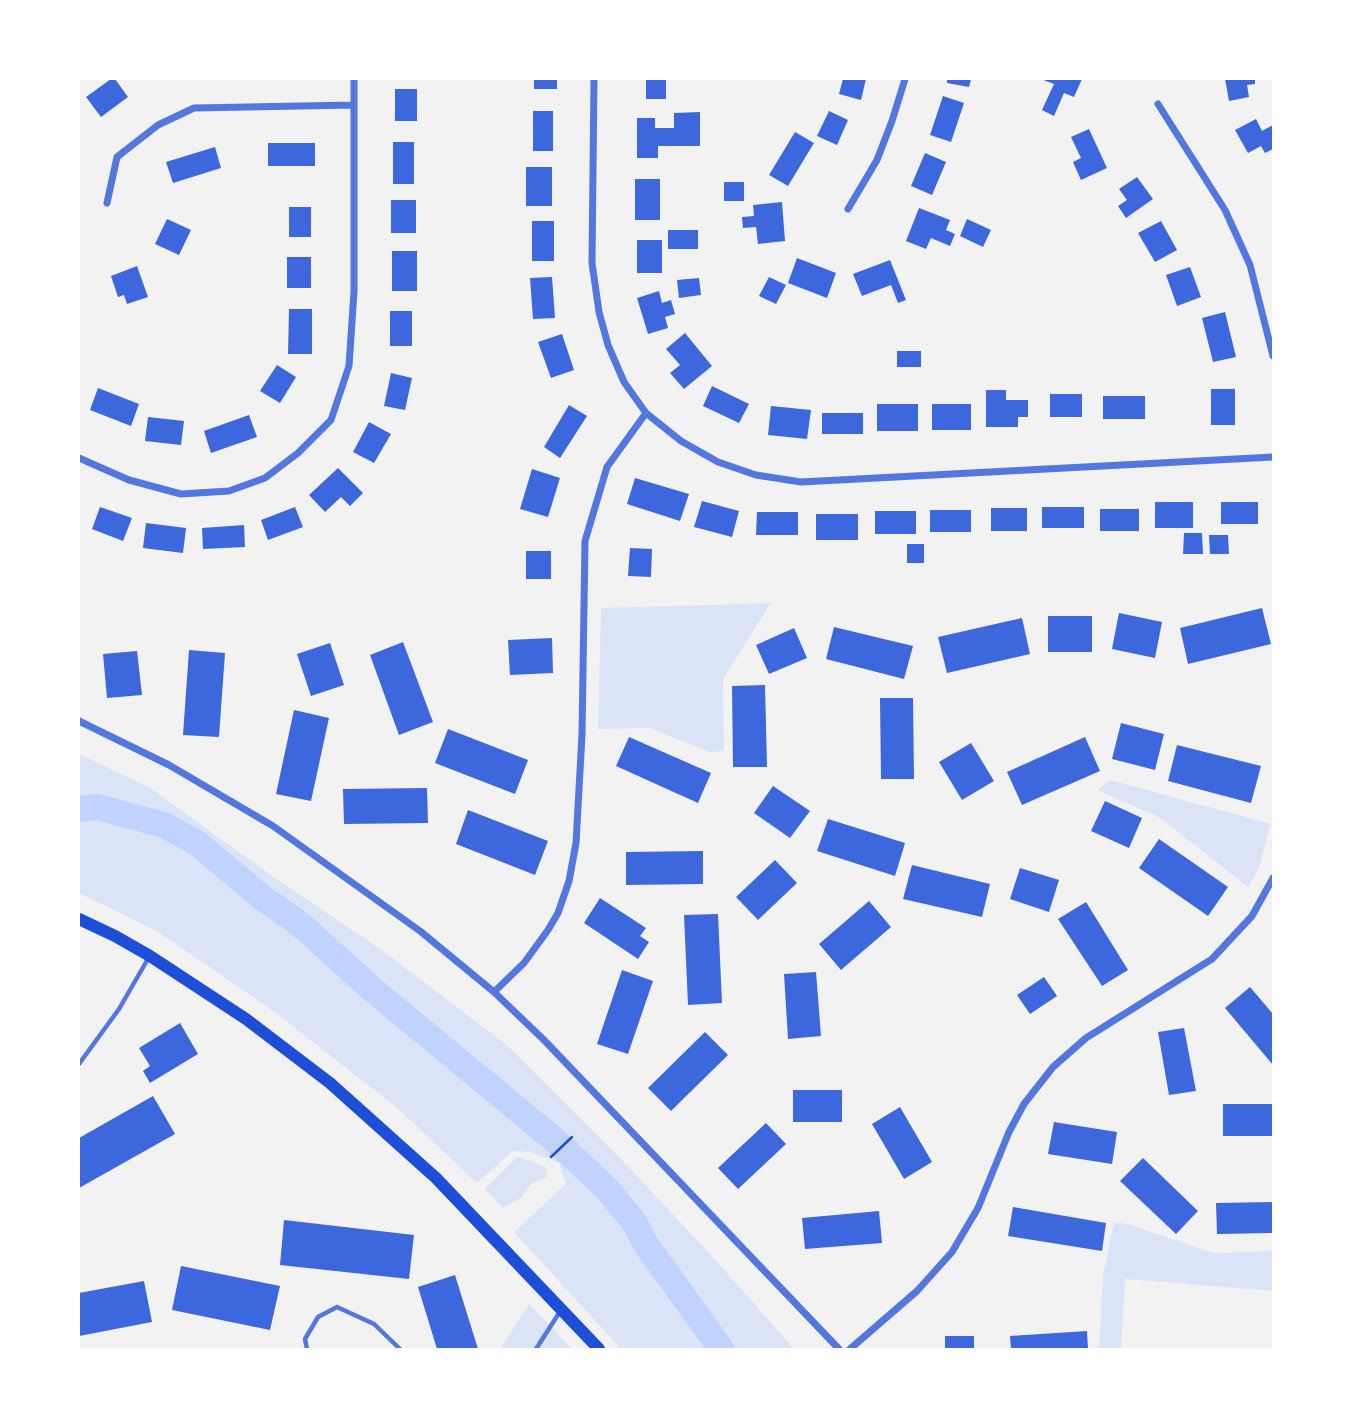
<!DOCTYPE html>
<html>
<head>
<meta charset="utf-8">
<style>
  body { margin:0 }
  #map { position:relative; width:1352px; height:1428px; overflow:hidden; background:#f2f2f2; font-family:"Open Sans",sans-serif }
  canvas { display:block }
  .frame { position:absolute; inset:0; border:80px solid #fff; pointer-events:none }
</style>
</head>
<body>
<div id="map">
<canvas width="1352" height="1428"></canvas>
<div class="frame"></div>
</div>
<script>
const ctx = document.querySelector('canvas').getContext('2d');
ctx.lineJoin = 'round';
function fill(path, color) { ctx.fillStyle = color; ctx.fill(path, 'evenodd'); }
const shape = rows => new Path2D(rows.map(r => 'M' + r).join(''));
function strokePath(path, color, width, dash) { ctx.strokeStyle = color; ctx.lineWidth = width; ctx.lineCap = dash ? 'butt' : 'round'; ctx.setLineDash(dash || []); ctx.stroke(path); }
fill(shape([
  [771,603,723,679,724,751,709,752,650,728,598,729,601,608],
  [79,754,149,787,272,876,379,948,508,1046,622,1160,712,1256,794,1349,621,1349,514,1232,566,1184,559,1163,530,1152,513,1151,477,1183,396,1107,272,1010,155,930,79,893],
  [1110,780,1271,824,1258,870,1248,887,1159,817,1097,790],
  [520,1157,545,1167,547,1172,546,1178,532,1183,521,1198,503,1208,485,1189,516,1158],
  [1114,1222,1131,1225,1213,1253,1273,1251,1273,1291,1125,1279,1121,1349,1099,1349,1103,1276],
  [529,1304,572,1349,500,1349]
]), '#dbe4f7');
strokePath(shape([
  [79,809,97,807,164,825,197,843,264,899,300,924,373,990,557,1142,607,1189,634,1222,645,1243,721,1349]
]), '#bfd3fe', 26);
fill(shape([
  [111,79,115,79,128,97,101,117,86,97],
  [534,79,557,79,557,89,534,89],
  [646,79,666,79,666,99,646,99],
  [843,79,866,79,861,100,839,94],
  [947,79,971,79,969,87,947,83],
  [1041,79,1082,79,1074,97,1064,93,1054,116,1042,110,1054,84],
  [1225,79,1255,79,1255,84,1247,85,1249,97,1229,101],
  [395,89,417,89,417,121,395,121],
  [943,96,964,103,951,142,930,135],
  [533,111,553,111,553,151,533,151],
  [829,111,848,120,837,145,817,136],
  [700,112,700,146,658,146,658,158,637,158,637,118,655,118,655,128,674,128,674,113],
  [1256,119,1262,131,1273,125,1273,149,1265,153,1261,146,1248,153,1235,130],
  [1089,129,1107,168,1081,180,1073,162,1081,158,1071,137],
  [795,132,814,143,788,186,769,175],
  [393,142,414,142,414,184,393,184],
  [268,143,315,143,315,166,268,166],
  [215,147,221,168,173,183,166,162],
  [925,153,946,162,932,195,911,186],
  [526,167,552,167,552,206,526,206],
  [1137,177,1153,199,1126,218,1118,206,1127,200,1119,189],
  [635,179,660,179,660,220,635,220],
  [724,182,744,182,744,201,724,201],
  [391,200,416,200,416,233,391,233],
  [782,202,785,241,758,244,756,227,743,228,742,217,754,216,753,205],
  [289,207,311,207,311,237,289,237],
  [919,208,950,220,946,230,955,234,950,246,931,238,926,249,906,241],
  [167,219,191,230,179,255,155,244],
  [967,219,991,230,983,247,960,236],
  [532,221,554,221,554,261,532,261],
  [1161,221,1177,250,1155,262,1138,233],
  [668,230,698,230,698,249,668,249],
  [637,240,662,240,662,273,637,273],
  [392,251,417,251,417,291,392,291],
  [287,257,311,257,311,288,287,288],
  [797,258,836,273,827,298,788,283],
  [890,260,906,300,898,303,891,285,862,296,853,274],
  [137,266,148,297,127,304,124,295,118,297,111,276],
  [1190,267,1201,297,1177,306,1166,275],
  [552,277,555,318,533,319,530,278],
  [769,277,786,285,776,304,759,296],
  [699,278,701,295,679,298,677,280],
  [659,291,662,303,671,300,675,314,665,317,668,328,648,334,637,298],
  [289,309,312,309,312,354,288,354],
  [390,311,412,311,412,346,390,346],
  [1225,312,1236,357,1213,362,1202,318],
  [685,333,712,366,684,389,670,373,680,365,666,349],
  [562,334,574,370,551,378,538,342],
  [897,351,921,351,921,367,897,367],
  [277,365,296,377,280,403,260,391],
  [391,373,412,378,405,410,384,406],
  [712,386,749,404,739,423,703,406],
  [98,388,139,404,131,426,90,410],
  [1211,389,1235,389,1235,425,1211,425],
  [986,390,1006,390,1006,400,1028,400,1028,417,1018,417,1018,427,986,427],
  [1050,394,1082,394,1082,417,1050,417],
  [1103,396,1145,396,1145,419,1103,419],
  [877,404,918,404,918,431,877,431],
  [932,404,971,404,971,430,932,430],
  [569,405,587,416,560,458,544,447],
  [771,406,811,410,807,439,768,435],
  [822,413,863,413,863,434,822,434],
  [249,415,257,437,211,453,204,431],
  [148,417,184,421,181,445,145,441],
  [369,422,391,434,374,463,353,452],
  [338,468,363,493,350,506,341,497,325,512,309,495],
  [532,469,560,478,548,517,520,509],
  [635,478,689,494,680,521,627,504],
  [702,501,739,511,732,537,694,527],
  [1155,502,1193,502,1193,528,1155,528],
  [1221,502,1258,502,1258,524,1221,524],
  [100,507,132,518,123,541,92,529],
  [295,507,303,527,268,540,261,520],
  [1042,507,1084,507,1084,528,1042,528],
  [991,508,1027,508,1027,531,991,531],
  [1100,509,1139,509,1139,531,1100,531],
  [930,510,971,510,971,532,930,532],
  [875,511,916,511,916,534,875,534],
  [757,512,798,512,798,535,756,535],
  [816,514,858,514,858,540,816,540],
  [146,523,186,528,183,553,143,548],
  [244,525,245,547,203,549,202,528],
  [1184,533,1202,533,1203,554,1183,554],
  [1209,535,1228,535,1229,554,1210,554],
  [907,544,924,544,924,563,907,563],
  [630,548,652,549,651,577,628,576],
  [526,551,551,551,551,579,526,579],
  [1262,608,1271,644,1188,664,1180,628],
  [1119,613,1162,622,1155,658,1112,649],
  [1048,616,1092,616,1092,652,1048,652],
  [1022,618,1030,654,947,673,938,637],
  [834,627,913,646,904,679,826,659],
  [794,628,807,658,769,674,756,645],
  [552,638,553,673,510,675,508,640],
  [403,642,433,722,399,735,370,655],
  [330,643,344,685,311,696,297,654],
  [189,650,225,653,219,737,183,735],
  [137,651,142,695,107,698,103,654],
  [765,685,767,767,733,767,732,686],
  [880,698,913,698,914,779,881,779],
  [294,710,329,718,311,801,276,794],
  [1121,723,1164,734,1155,770,1112,759],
  [448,729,528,760,515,794,435,763],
  [629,737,711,773,698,803,616,766],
  [1085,737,1100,771,1022,805,1007,772],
  [971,743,994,781,962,800,939,762],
  [1177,745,1261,766,1251,803,1168,781],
  [773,786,810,811,790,838,754,813],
  [427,788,428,823,344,824,343,789],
  [1105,801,1142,818,1129,848,1091,831],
  [468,810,548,841,535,875,456,844],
  [828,819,905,843,895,876,817,851],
  [1159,839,1228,887,1208,916,1139,868],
  [703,851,703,884,626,885,626,852],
  [775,860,797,883,758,920,736,897],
  [912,865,990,884,982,917,903,899],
  [1020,868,1059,880,1049,912,1010,899],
  [600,898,646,928,640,936,649,942,638,959,584,923],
  [869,901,891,927,841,970,819,944],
  [1086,902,1128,970,1102,986,1058,919],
  [718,914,722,1003,688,1005,684,915],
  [622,970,653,981,628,1054,597,1044],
  [816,972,821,1036,788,1039,784,974],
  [1044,977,1057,996,1030,1014,1017,995],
  [1250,987,1273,1014,1273,1065,1225,1008],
  [180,1023,198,1054,150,1083,143,1071,150,1066,139,1048],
  [1184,1028,1196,1091,1169,1095,1158,1032],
  [705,1032,728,1055,671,1111,648,1088],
  [793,1090,842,1090,842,1122,793,1122],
  [153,1096,175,1134,79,1188,79,1138],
  [1223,1104,1273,1104,1273,1136,1223,1136],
  [900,1107,932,1162,904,1179,872,1124],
  [1054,1122,1117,1132,1112,1164,1048,1154],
  [766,1123,786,1144,738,1189,718,1168],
  [1143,1158,1198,1211,1176,1234,1120,1181],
  [1273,1202,1273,1233,1217,1234,1216,1203],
  [1013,1207,1106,1223,1102,1251,1008,1236],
  [879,1211,882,1243,805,1249,802,1218],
  [284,1220,414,1235,409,1279,280,1265],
  [181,1266,280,1286,270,1330,172,1310],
  [455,1275,478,1349,437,1349,418,1287],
  [144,1281,152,1322,79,1336,79,1293],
  [1087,1331,1088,1349,1011,1349,1010,1336],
  [945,1336,974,1336,974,1349,945,1349]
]), '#3d67dc');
strokePath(shape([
  [551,1157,572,1137]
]), '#1d4ed8', 2.5);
strokePath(shape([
  [79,1064,119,1009,149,957],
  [307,1349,305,1339,318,1317,337,1307,374,1324,400,1349],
  [536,1349,561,1310]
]), '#5277de', 4.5);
strokePath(shape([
  [594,79,592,263,599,312,608,345,624,382,646,413,681,441,718,462,756,475,801,482,1273,457],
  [1158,104,1225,210,1250,265,1273,356],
  [107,203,117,157,158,125,194,108,354,105],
  [848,209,877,160,892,121,905,79],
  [79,458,129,480,181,494,229,491,265,478,298,453,331,420,349,366,354,292,354,79],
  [79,721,169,765,273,826,420,931,494,992,544,1040,839,1349],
  [494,992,524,963,548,930,558,913,569,881,576,843,582,735,585,541,607,467,646,413],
  [850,1349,917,1291,952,1252,978,1208,1009,1132,1024,1104,1053,1067,1086,1038,1212,959,1252,916,1273,878]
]), '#5277de', 7);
strokePath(shape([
  [79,919,115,936,150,956,246,1019,330,1083,436,1178,599,1349]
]), '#1d4ed8', 12);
</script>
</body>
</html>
